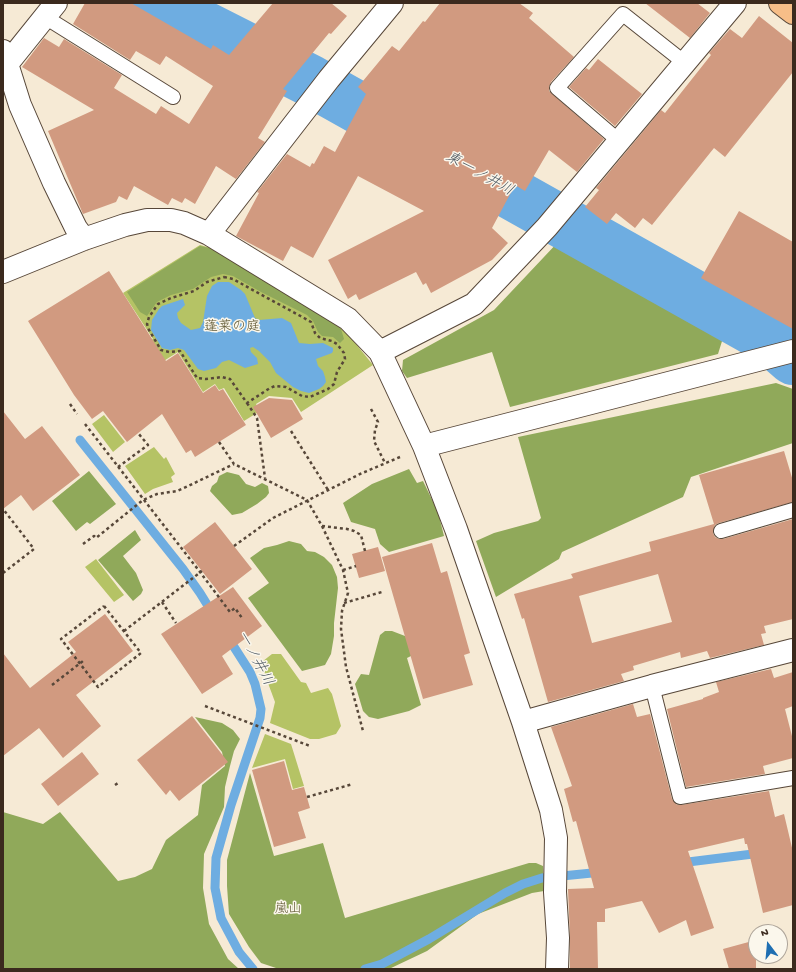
<!DOCTYPE html>
<html>
<head>
<meta charset="utf-8">
<style>
  body { margin:0 }
  #map { position:relative; width:796px; height:972px; overflow:hidden; background:#f6ead5; font-family:"Gochi Hand",sans-serif }
  canvas { display:block }
  .frame { position:absolute; inset:0; border:4px solid #3b2a1e; pointer-events:none }
  .north { position:absolute; left:748px; top:924px; width:40px; height:40px; box-sizing:border-box; background:#fbf7ec; border:1px solid #aea59a; border-radius:50%; rotate:344deg; font-size:11px; font-weight:700; line-height:16px; text-align:center; color:#3b2a1e }
  .north::after { content:''; display:block; margin:auto; width:14px; height:18px; background:#1f6fb2; clip-path:polygon(50% 0,100% 100%,50% 72%,0 100%) }
</style>
</head>
<body>
<div id="map">
<canvas width="796" height="972"></canvas>
<div class="frame"></div>
<div class="north">N</div>
</div>
<script>
const ctx = document.querySelector('canvas').getContext('2d');
ctx.lineJoin = 'round';
function fill(path, color) { ctx.fillStyle = color; ctx.fill(path, 'evenodd'); }
const shape = rows => new Path2D(rows.map(r => 'M' + r).join(''));
function strokePath(path, color, width, dash) { ctx.strokeStyle = color; ctx.lineWidth = width; ctx.lineCap = dash ? 'butt' : 'round'; ctx.setLineDash(dash || []); ctx.stroke(path); }
function drawText(font, color, halo, rows, align = 'center') {
  ctx.font = font + ' "Gochi Hand","Klee One",sans-serif'; ctx.lineWidth = 3; ctx.setLineDash([]); ctx.textBaseline = 'middle'; ctx.strokeStyle = halo; ctx.fillStyle = color; for (const [text, x, y, turn = 0] of rows) {
    ctx.save(); ctx.translate(x, y); ctx.rotate((+turn || 0) * Math.PI / 180); ctx.textAlign = isNaN(turn) ? turn : align; if (halo) ctx.strokeText(text, 0, 0); ctx.fillText(text, 0, 0); ctx.restore();
  }
}
fill(shape([
  [200,245,211,248,343,328,373,365,301,412,292,398,269,396,256,404,260,411,244,421,224,388,219,390,215,384,203,392,178,352,151,369,138,349,153,339,123,293],
  [104,415,125,442,113,452,92,424],
  [154,447,164,459,166,457,175,474,171,477,173,482,153,489,145,494,125,466],
  [96,559,124,595,114,602,85,567],
  [272,654,281,654,301,682,306,683,311,693,328,688,332,694,341,726,336,734,319,739,310,739,270,723,275,702,265,675,263,661],
  [265,734,291,744,304,786,293,789,285,759,252,768]
]), '#b5c365');
fill(shape([
  [560,240,723,338,718,354,510,407,492,352,407,378,402,371,403,360,494,310],
  [200,246,210,248,331,319,341,329,344,339,340,343,333,337,322,336,318,332,313,321,307,315,261,292,233,276,223,274,211,277,193,289,171,295,157,302,147,316,140,312,127,292],
  [776,383,793,389,793,443,691,477,683,497,562,552,559,559,496,597,476,541,494,533,538,521,541,518,518,437],
  [409,469,417,483,423,481,438,512,444,536,389,552,380,544,375,529,351,522,343,503,372,484],
  [89,471,116,504,90,524,87,522,76,531,52,501],
  [227,472,239,475,246,484,255,487,262,483,268,486,269,493,266,497,257,504,242,513,232,515,210,491,212,486,217,482,219,476],
  [135,530,141,540,123,556,136,573,143,590,141,594,133,601,98,560],
  [289,541,301,544,307,551,315,552,324,557,332,565,337,577,338,588,334,623,334,636,331,654,325,665,302,671,248,598,269,583,250,558,264,548,277,545],
  [385,631,392,631,405,636,417,653,407,658,421,705,409,711,378,719,369,717,363,711,355,684,361,674,369,675,380,635],
  [195,717,222,723,233,730,240,739,234,751,230,766,225,787,224,807,204,854,203,888,209,924,228,959,239,969,3,969,3,812,43,824,60,812,118,881,135,877,152,869,166,840,198,815,202,785,225,766,222,752],
  [250,773,274,856,323,843,345,918,529,863,536,863,543,866,544,891,532,893,478,914,427,951,389,969,279,969,261,963,249,947,229,914,227,886,227,860]
]), '#90a95a');
fill(shape([
  [218,282,229,282,241,290,245,294,255,318,259,320,282,318,291,323,299,343,310,344,323,343,333,348,333,351,332,353,316,359,318,366,323,371,325,377,326,382,323,386,319,389,309,393,301,391,293,387,276,373,270,362,259,351,253,347,250,348,251,352,257,358,258,364,245,368,229,360,222,362,216,368,204,371,198,369,184,350,178,348,170,350,162,348,151,330,152,320,159,309,162,306,183,299,185,305,177,313,178,318,181,323,191,330,200,328,203,322,207,296,212,286]
]), '#6eade1');
strokePath(shape([
  [80,440,183,569,200,593,213,614],
  [227,636,250,672,255,684,261,709,260,718,231,805,216,858,215,888,221,918,239,952,253,969],
  [680,863,761,853],
  [365,969,382,964,429,939,505,893,523,884,542,878,602,872]
]), '#6eade1', 9);
strokePath(shape([
  [157,3,309,80,769,338,793,359]
]), '#6eade1', 52);
fill(shape([
  [85,3,131,3,211,49,213,45,229,55,273,3,331,3,347,16,331,34,329,33,283,89,287,91,258,138,265,142,236,179,216,166,195,204,185,198,182,203,172,198,168,205,134,186,127,200,119,196,116,202,83,214,48,131,94,110,22,67,44,38,59,47,64,39,122,75,114,88,156,114,161,106,189,124,213,86,166,56,160,65,136,51,130,60,73,24],
  [440,3,519,3,533,13,529,18,574,57,551,82,549,87,549,91,604,139,577,172,549,150,525,191,515,185,492,228,508,243,492,260,431,293,426,283,423,285,416,272,359,300,356,294,348,299,328,260,424,211,358,176,313,258,291,246,283,261,236,236,259,193,257,192,287,154,310,167,312,163,314,164,324,146,335,152,366,94,358,87,392,46,399,51,423,21,425,22],
  [645,3,697,3,710,13,690,38],
  [759,16,793,43,793,72,725,157,714,148,652,225,643,218,635,228,616,213,607,224,585,207,599,190,596,188,661,110,665,113,711,55,709,53,730,29,742,38],
  [598,59,642,94,615,126,569,87,586,68,589,70],
  [739,211,793,242,793,329,701,278],
  [109,271,166,361,178,353,203,393,215,385,219,391,223,389,246,425,195,457,191,450,186,453,162,414,127,442,103,411,92,419,74,395,28,321],
  [269,398,292,400,303,419,271,438,253,407],
  [3,411,25,439,42,426,80,475,33,511,21,495,3,509],
  [784,451,793,481,793,502,719,523,715,525,713,533,715,537,719,539,723,539,793,519,793,619,764,626,766,633,761,634,764,645,710,658,707,651,681,658,680,652,633,666,634,670,621,674,624,681,548,702,524,618,522,619,514,594,573,578,571,574,651,551,649,542,714,524,699,475],
  [658,574,672,622,592,643,579,596],
  [215,522,252,569,220,594,183,547],
  [432,543,441,573,447,571,470,653,464,655,473,685,423,699,382,557],
  [378,547,385,571,359,578,352,554],
  [233,587,262,626,222,656,233,674,202,694,161,634],
  [105,614,133,651,76,695,101,726,63,758,39,728,3,756,3,653,30,688,76,652,68,642],
  [771,669,774,678,793,672,793,706,785,709,793,740,793,758,763,766,765,774,686,787,667,709,703,699,703,698,719,692,716,682],
  [633,704,637,717,650,714,672,799,677,805,681,805,769,791,775,817,784,814,793,852,793,905,763,913,747,844,745,844,744,838,688,851,714,928,691,936,686,920,659,933,642,901,605,909,605,922,597,922,598,969,570,969,570,937,568,889,594,888,576,821,573,822,564,789,572,786,551,727],
  [192,716,228,762,179,801,170,790,166,795,137,760],
  [82,752,99,774,58,806,41,784],
  [284,761,292,790,304,787,310,808,298,812,306,838,274,847,252,770],
  [756,940,756,969,729,969,723,949]
]), '#d19a80');
const lane = shape([
  [45,17,173,97],
  [619,141,557,88,623,14,685,63],
  [721,531,793,510],
  [652,686,680,797,793,778]
]);
const street = shape([
  [3,51,20,105,54,183,76,228,84,239],
  [7,64,56,3],
  [209,234,348,319,380,352,424,446,793,351],
  [3,272,84,239,125,225,147,220,171,220,184,223,209,234,329,79,392,3],
  [380,352,474,304,547,227,735,3],
  [424,446,456,529,523,722,551,810,556,838,555,892,558,938,557,969],
  [523,722,652,686,793,650]
]);
const primary = shape([
  [780,3,793,13]
]);
strokePath(lane, '#574739', 16);
strokePath(street, '#574739', 24);
strokePath(primary, '#574739', 24);
strokePath(shape([
  [224,277,233,279,260,294,304,318,311,322,315,333,320,338,332,341,337,344,344,353,345,359,337,372,334,384,328,389,310,397,302,396,286,387,275,386,270,388,247,403,230,379,222,377,206,379,197,378,180,351,169,352,161,350,149,330,147,324,149,317,158,304,171,298,194,291,207,282,224,277],
  [247,403,257,418,265,478],
  [70,404,77,414],
  [371,409,378,422,375,430,374,441,385,463],
  [85,424,200,572,230,612,235,608,242,618],
  [291,431,328,490],
  [219,442,234,464,307,500,322,526,343,570,348,593,342,611,341,629,346,667,363,731],
  [118,467,148,445,138,433],
  [322,526,347,529,354,531,361,535,365,551],
  [83,544,94,536,96,538,143,500,157,494,177,491,184,488,234,464],
  [234,546,273,518,360,474,400,457],
  [343,570,356,566],
  [3,573,34,549,3,509],
  [162,602,176,623],
  [344,603,382,592],
  [104,606,141,653,98,687,61,639,104,606],
  [124,631,202,571],
  [52,685,83,661],
  [205,706,310,746],
  [115,785,118,783],
  [307,797,353,784]
]), '#574739', 2.5, [3, 3]);
strokePath(lane, '#fff', 14);
strokePath(street, '#fff', 22);
strokePath(primary, '#f7be88', 22);
drawText('14px', '#605833', '#fbf7ec', [
  ["蓬莱の庭",232,328],
  ["嵐山",288,910]
]);
drawText('italic 15px', '#4d5862', '#fbf7ec', [
  ["東一ノ井川",479,175,29],
  ["一ノ井川",254,659,62]
]);
</script>
</body>
</html>
